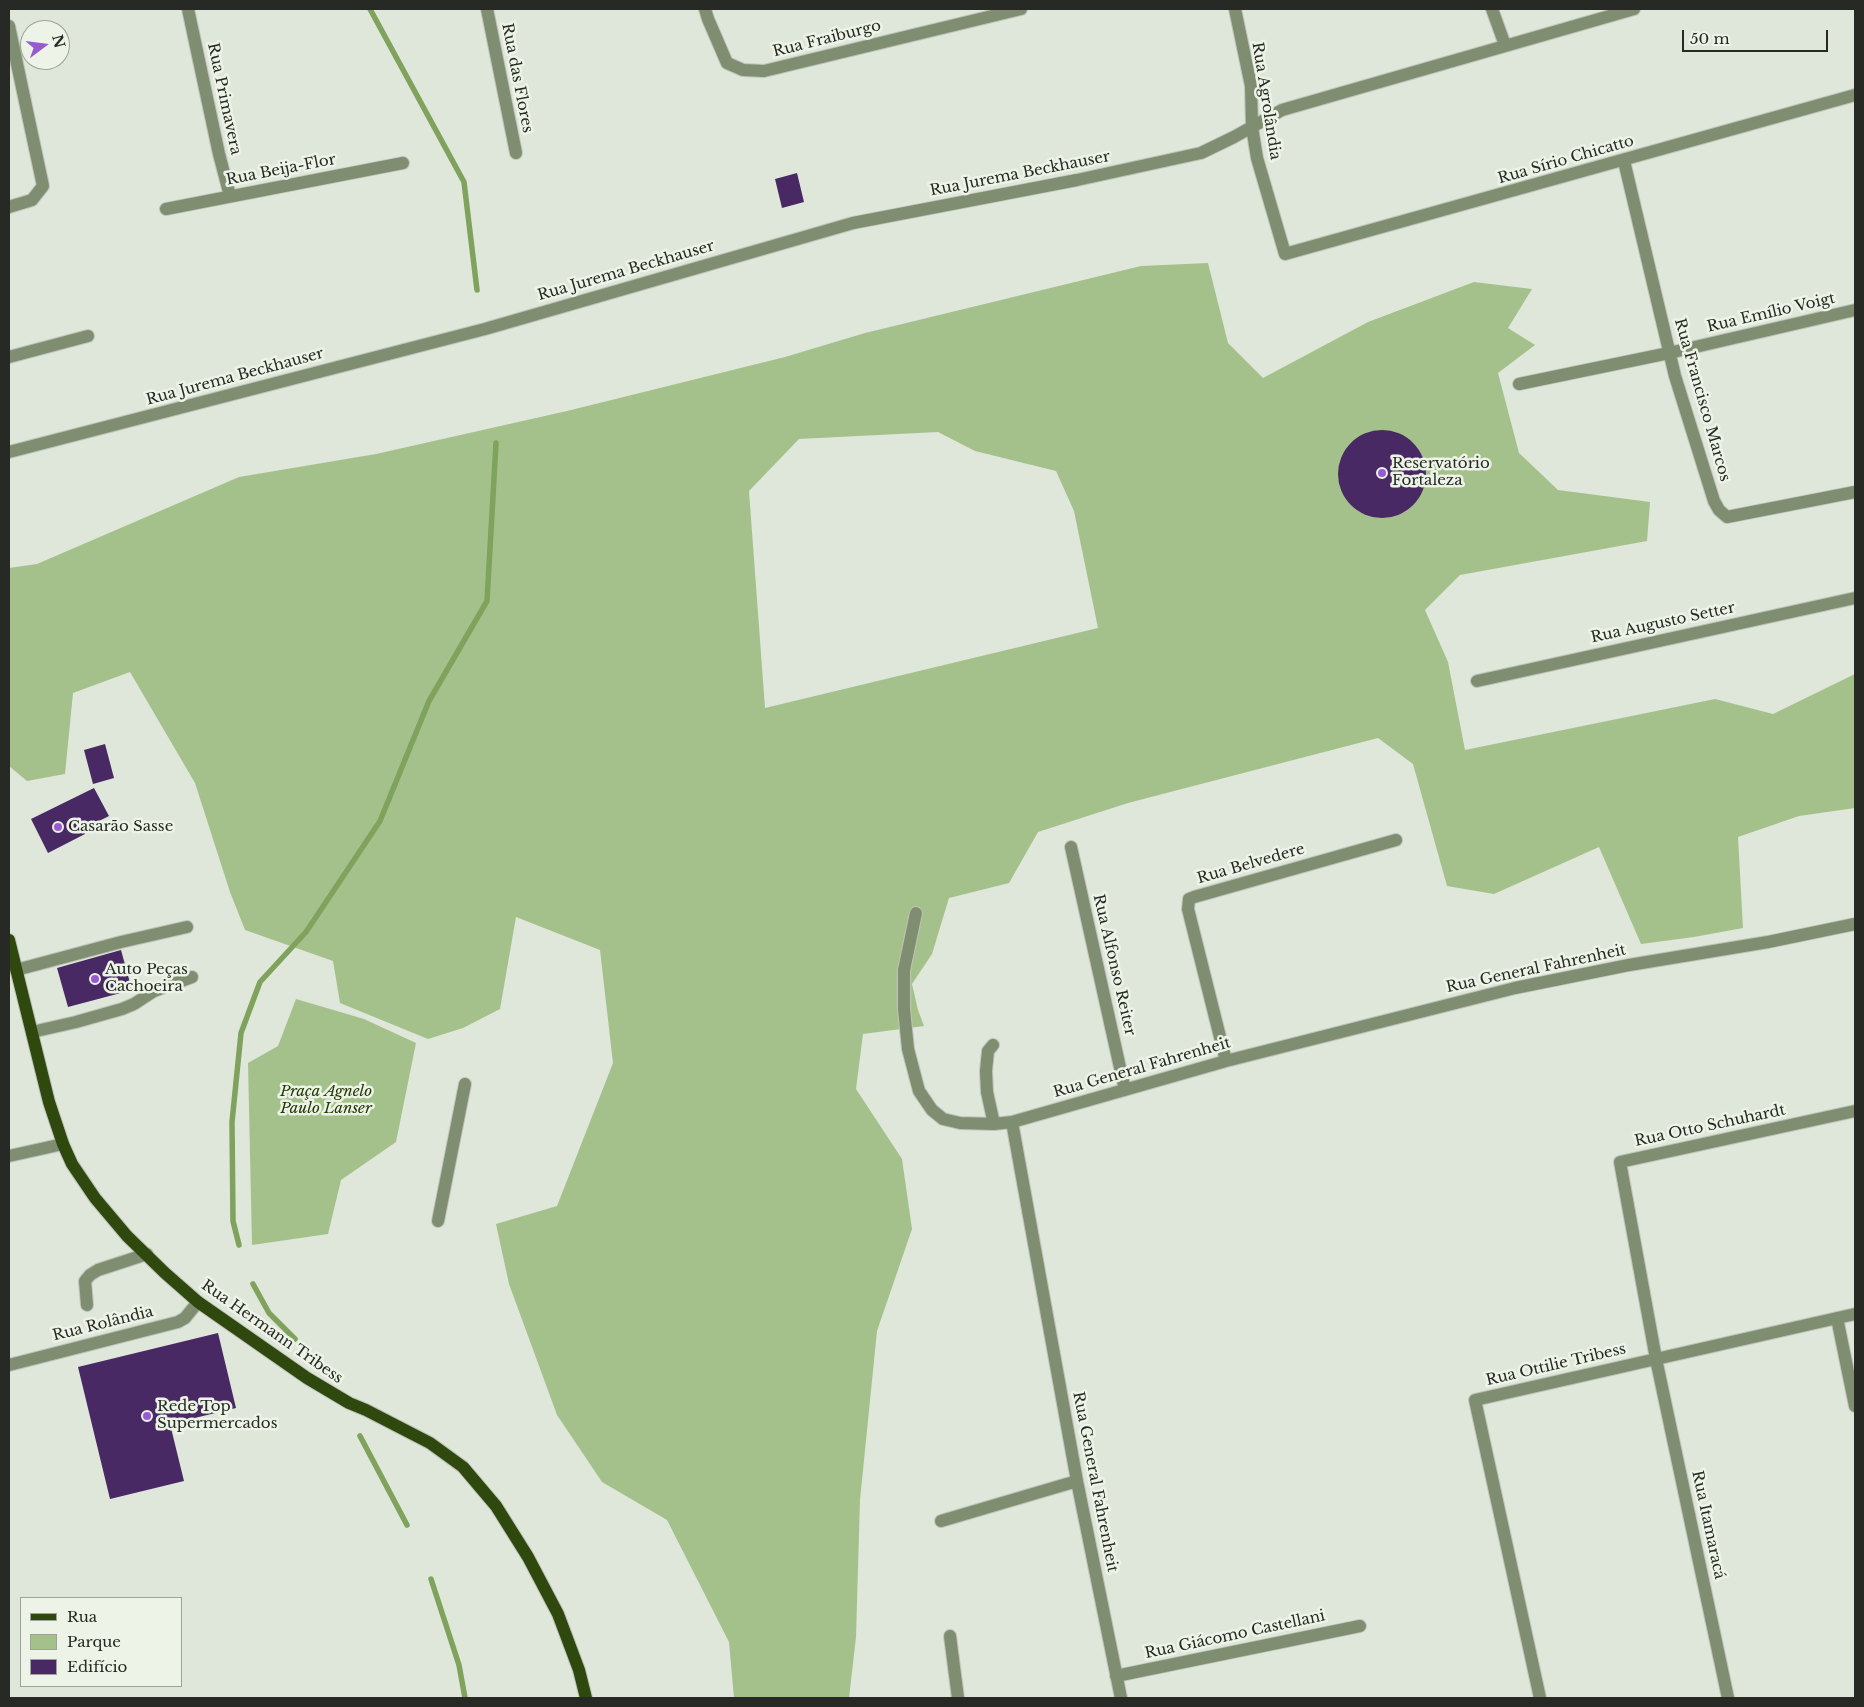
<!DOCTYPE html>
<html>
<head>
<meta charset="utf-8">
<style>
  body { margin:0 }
  #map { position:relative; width:1864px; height:1707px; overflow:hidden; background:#dfe6da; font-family:"Libre Baskerville",serif }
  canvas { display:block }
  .frame { position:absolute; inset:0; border:10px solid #262924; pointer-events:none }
  .legend { position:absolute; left:20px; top:1597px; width:162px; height:90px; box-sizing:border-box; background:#edf4e7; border:1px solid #9da399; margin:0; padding:6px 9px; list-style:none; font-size:15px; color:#262924 }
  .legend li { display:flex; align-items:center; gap:10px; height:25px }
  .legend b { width:25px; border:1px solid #9da399 }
  .north { position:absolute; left:20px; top:20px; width:50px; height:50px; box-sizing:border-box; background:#edf4e7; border:1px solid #9da399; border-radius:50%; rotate:75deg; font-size:14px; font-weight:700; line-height:20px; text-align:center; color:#262924 }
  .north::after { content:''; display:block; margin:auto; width:18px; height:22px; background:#985ad1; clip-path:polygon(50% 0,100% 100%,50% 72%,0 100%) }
  .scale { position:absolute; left:1682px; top:30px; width:146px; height:22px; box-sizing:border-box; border:2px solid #262924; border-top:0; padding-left:6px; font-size:15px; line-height:18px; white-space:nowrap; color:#262924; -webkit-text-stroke:4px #edf4e7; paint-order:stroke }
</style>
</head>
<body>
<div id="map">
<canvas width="1864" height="1707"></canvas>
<div class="frame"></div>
<ul class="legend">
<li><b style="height:6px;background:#2f480e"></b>Rua</li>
<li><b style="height:14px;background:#a5c18b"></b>Parque</li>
<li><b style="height:14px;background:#482964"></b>Edifício</li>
</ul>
<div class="north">N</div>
<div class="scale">50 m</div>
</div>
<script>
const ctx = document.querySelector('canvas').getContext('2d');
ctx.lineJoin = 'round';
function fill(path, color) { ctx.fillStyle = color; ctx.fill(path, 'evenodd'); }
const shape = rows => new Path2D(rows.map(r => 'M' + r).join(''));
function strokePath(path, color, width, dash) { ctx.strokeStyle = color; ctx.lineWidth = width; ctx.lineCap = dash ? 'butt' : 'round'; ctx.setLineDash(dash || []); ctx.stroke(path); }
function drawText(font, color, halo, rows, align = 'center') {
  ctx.font = font + ' "Libre Baskerville",serif'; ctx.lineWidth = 5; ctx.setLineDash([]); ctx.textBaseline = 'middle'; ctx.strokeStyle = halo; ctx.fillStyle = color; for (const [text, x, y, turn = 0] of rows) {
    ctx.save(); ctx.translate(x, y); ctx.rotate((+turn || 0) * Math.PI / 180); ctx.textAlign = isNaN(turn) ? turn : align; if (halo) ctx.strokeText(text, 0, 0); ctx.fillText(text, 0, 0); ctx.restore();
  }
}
fill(shape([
  [1208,263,1228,343,1263,378,1368,322,1474,282,1532,289,1508,328,1535,345,1498,373,1519,453,1558,490,1650,502,1647,541,1460,575,1425,610,1448,662,1465,750,1715,699,1773,714,1855,674,1855,808,1799,816,1738,837,1743,928,1694,937,1641,944,1599,847,1494,894,1447,886,1413,764,1378,738,1128,803,1038,832,1009,883,949,898,932,954,912,984,918,1010,924,1026,863,1034,856,1089,902,1159,912,1229,877,1331,860,1500,856,1637,849,1698,734,1698,729,1642,667,1520,602,1482,557,1415,509,1284,496,1224,557,1206,613,1063,600,950,516,917,500,1009,463,1028,428,1039,340,1003,333,961,245,930,230,892,195,783,130,672,73,693,65,774,27,781,9,766,9,568,37,564,239,477,376,454,567,411,785,357,865,333,1141,266],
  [938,432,975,451,1056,471,1074,511,1098,628,765,708,749,491,799,439],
  [296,999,364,1019,416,1043,396,1142,341,1180,328,1234,252,1245,248,1063,278,1046]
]), '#a5c18b');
strokePath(shape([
  [370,9,464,182,477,290],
  [239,1245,233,1221,232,1122,241,1033,260,982,306,932,380,821,429,701,487,601,496,443],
  [253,1284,269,1313,295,1339],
  [360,1436,407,1525],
  [431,1579,459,1665,465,1698]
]), '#7fa25c', 5.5);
fill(shape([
  [797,173,804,202,782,208,775,179],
  '1338 474a44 44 0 1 1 88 0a44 44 0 1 1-88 0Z',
  [105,744,114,778,93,784,84,750],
  [94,788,109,816,83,829,85,834,48,853,31,819],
  [121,950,132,990,68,1007,57,968],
  [218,1333,236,1408,170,1424,184,1481,110,1499,78,1367]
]), '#482964');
const minor = shape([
  [188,9,219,154,230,196],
  [487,9,516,153],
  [705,9,708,19,727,63,743,70,764,71,1021,9],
  [1235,9,1251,86,1252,127,1257,158,1285,254,1855,95],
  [1492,9,1505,45],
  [9,26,43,186,32,200,9,207],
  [1624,161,1675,376,1714,501,1719,510,1727,517,1855,492],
  [166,209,403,163],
  [9,357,88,336],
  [1519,384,1669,353,1855,310],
  [9,452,485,329,853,223,1077,180,1201,153,1234,137,1282,110,1634,9],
  [1477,681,1855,598],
  [1071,847,1125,1090],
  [916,913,904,970,904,1009,908,1049,919,1091,932,1110,943,1119,960,1123,994,1124,1012,1122,1226,1061,1515,988,1629,965,1768,942,1855,924],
  [16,970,121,942,187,927],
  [32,1032,76,1022,122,1009,134,1004,154,991,192,977],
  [993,1045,988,1051,986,1071,987,1092,994,1124],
  [1226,1061,1188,909,1189,899,1194,897,1396,840],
  [1012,1122,1077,1481,1121,1698],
  [9,1156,63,1144],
  [438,1221,465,1084],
  [87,1305,85,1281,90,1275,98,1270,147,1254],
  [1837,1318,1855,1406],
  [9,1365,178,1322,185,1318,198,1302],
  [941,1521,1077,1481],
  [950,1636,958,1698],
  [1116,1676,1360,1626],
  [1540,1698,1475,1400,1855,1314],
  [1728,1698,1656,1359,1620,1162,1855,1111]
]);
const major = shape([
  [9,940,49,1102,63,1144,72,1164,95,1198,127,1236,165,1273,198,1302,307,1378,349,1403,366,1410,430,1443,463,1467,496,1506,528,1557,558,1614,579,1670,586,1698]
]);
strokePath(minor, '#bec4b9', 14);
strokePath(major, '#bec4b9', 14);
strokePath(minor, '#7f8e71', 12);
strokePath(major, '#2f480e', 12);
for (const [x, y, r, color] of [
  [1382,473,5,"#985ad1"],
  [58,827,5,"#985ad1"],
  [95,979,5,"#985ad1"],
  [147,1416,5,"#985ad1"]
]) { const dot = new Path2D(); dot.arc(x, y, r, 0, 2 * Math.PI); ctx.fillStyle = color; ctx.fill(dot); strokePath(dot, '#edf4e7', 2); }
drawText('15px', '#262924', '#edf4e7', [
  ["Rua Fraiburgo",827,39,-14],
  ["Rua das Flores",517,78,79],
  ["Rua Primavera",224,99,78],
  ["Rua Agrolândia",1266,101,81],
  ["Rua Sírio Chicatto",1566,160,-16],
  ["Rua Beija-Flor",281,170,-11],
  ["Rua Jurema Beckhauser",1020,174,-11],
  ["Rua Jurema Beckhauser",626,271,-16],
  ["Rua Emílio Voigt",1771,313,-13],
  ["Rua Jurema Beckhauser",235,377,-15],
  ["Rua Francisco Marcos",1702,400,74],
  ["Rua Augusto Setter",1663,623,-12],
  ["Rua Belvedere",1251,864,-16],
  ["Rua Alfonso Reiter",1114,965,77],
  ["Rua General Fahrenheit",1536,969,-12],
  ["Rua General Fahrenheit",1142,1068,-16],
  ["Rua Otto Schuhardt",1710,1126,-12],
  ["Rua Rolândia",103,1324,-14],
  ["Rua Hermann Tribess",272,1332,35],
  ["Rua Ottilie Tribess",1556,1365,-13],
  ["Rua General Fahrenheit",1095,1482,79],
  ["Rua Itamaracá",1708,1525,78],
  ["Rua Giácomo Castellani",1235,1635,-12]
]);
drawText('15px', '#262924', '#edf4e7', [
  ["Reservatório",1392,464],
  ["Fortaleza",1392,481],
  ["Casarão Sasse",68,827],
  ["Auto Peças",105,970],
  ["Cachoeira",105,987],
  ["Rede Top",157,1407],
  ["Supermercados",157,1424]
], 'left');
drawText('italic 15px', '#213803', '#edf4e7', [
  ["Praça Agnelo",326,1092],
  ["Paulo Lanser",326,1109]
]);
</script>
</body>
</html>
